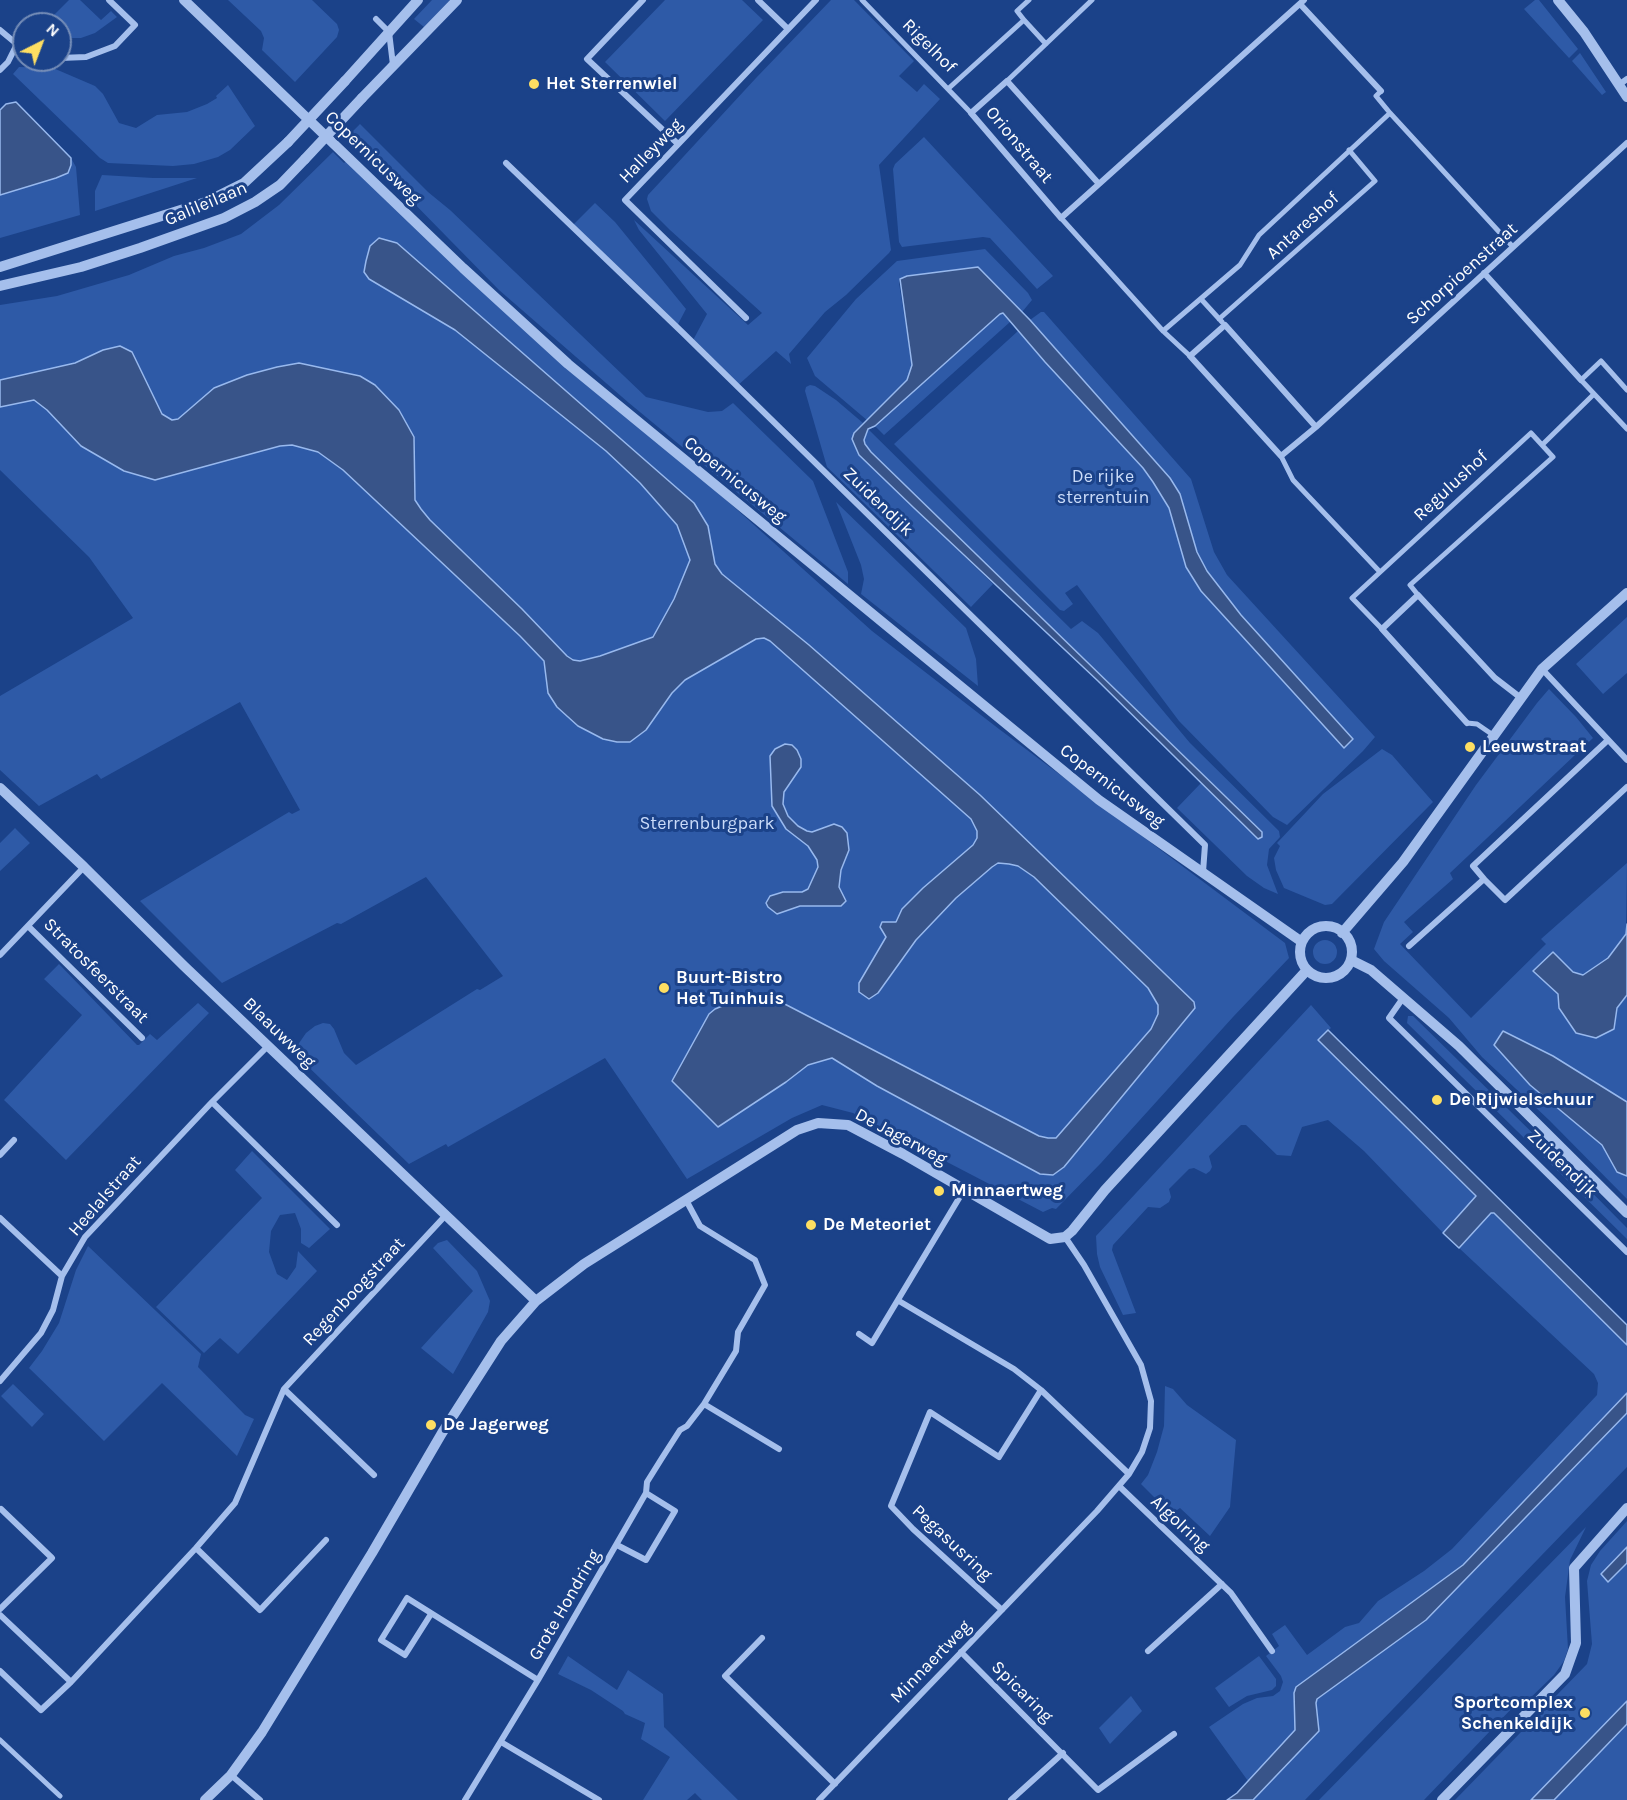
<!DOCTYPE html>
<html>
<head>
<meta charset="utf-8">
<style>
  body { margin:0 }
  #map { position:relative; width:1627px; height:1800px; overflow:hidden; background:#1b4289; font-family:Karla,sans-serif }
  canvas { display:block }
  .north { position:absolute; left:12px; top:12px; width:60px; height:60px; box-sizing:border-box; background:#1b4289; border:2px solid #768eb8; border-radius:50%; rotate:42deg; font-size:16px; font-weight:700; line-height:24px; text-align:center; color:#fff }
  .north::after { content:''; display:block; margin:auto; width:21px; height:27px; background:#fdde62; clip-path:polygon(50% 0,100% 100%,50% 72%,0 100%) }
</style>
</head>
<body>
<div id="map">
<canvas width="1627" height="1800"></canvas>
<div class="north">N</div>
</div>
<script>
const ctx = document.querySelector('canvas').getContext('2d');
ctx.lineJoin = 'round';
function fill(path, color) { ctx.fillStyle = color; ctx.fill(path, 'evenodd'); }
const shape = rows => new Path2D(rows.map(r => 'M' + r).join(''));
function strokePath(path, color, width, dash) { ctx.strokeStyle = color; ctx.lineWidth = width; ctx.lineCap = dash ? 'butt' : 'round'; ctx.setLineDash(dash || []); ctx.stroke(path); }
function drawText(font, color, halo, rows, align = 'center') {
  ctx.font = font + ' Karla,sans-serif'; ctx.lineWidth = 6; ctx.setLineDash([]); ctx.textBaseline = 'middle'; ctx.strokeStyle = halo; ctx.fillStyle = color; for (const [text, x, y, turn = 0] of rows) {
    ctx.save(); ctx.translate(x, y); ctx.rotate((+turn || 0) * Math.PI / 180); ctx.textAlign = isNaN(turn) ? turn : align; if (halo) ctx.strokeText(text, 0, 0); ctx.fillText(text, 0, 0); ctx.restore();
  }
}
fill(shape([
  [69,0,80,0,101,20,111,11,117,17,95,33,81,38,60,38,60,24,45,24],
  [228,0,312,0,337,24,339,30,337,37,295,82,262,50,264,38,261,31],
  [432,0,450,0,424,27,414,19],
  [665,0,742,0,763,20,665,121,605,62],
  [831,0,854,0,914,61,899,76,917,92,924,84,940,99,879,165,891,250,889,253,846,295,825,312,789,354,791,364,776,351,736,387,691,344,707,314,639,230,634,220,748,325,762,313,670,230,651,211,647,199,648,195,756,78],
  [1535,0,1539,0,1578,49,1569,58,1524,9],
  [1580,53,1606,92,1602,95,1572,61],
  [19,67,53,68,95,86,103,94,119,123,136,128,157,115,187,112,207,104,217,98,216,96,228,85,255,126,230,150,218,157,194,164,173,166,108,163,100,158,13,74],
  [360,124,428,192,450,210,646,397,708,412,722,411,733,403,813,481,848,572,848,584,629,403,499,290,348,136],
  [924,137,1053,276,1037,289,990,238,983,237,902,247,899,242,893,169,895,164],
  [333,152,344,163,348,160,872,631,999,729,1285,943,1289,958,1233,1017,1101,1163,1056,1209,1052,1208,1043,1212,853,1113,822,1105,792,1118,687,1179,605,1058,448,1147,446,1144,409,1164,293,1052,306,1033,315,1026,323,1023,330,1024,334,1029,344,1053,356,1065,477,989,480,990,503,976,426,877,341,924,337,923,222,983,140,901,289,812,292,814,300,810,240,702,101,779,97,774,39,806,0,770,0,696,133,618,89,557,0,470,0,305,57,296,129,275,174,256,204,248,241,234,279,205],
  [71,158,76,167,80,215,0,238,0,195,68,173],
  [102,175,153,178,197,178,95,211,95,191],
  [595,203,615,222,686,309,676,328,572,226],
  [985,249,1028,293,1032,300,1022,312,978,267,907,276,900,279,899,283,912,365,907,380,868,421,815,376,807,358,856,299,897,261],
  [1041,312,1044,312,1191,479,1214,552,1227,575,1375,737,1363,751,1287,825,1273,817,1179,721,1077,585,1065,593,1073,604,1064,611,1060,610,894,444,1018,331,1143,468,1161,492,1169,508,1192,577,1201,591,1344,747,1352,739,1241,615,1207,571,1197,552,1180,494,1170,478,1030,320],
  [1000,313,1003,313,1010,322,884,435,875,426],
  [810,385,815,386,836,400,863,423,854,433,914,508,993,584,971,607,827,467,805,391,806,387],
  [868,429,1071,629,1082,621,1098,633,1190,743,1279,831,1280,837,1269,849,1267,865,1278,894,1264,888,1247,876,1177,808,1201,783,1257,838,1262,831,871,452,864,441],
  [836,502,966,628,976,659,978,686,861,594,864,579,861,565],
  [1627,617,1627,673,1603,694,1576,664],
  [1549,689,1576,717,1593,738,1450,873,1453,879,1404,922,1413,932,1400,944,1471,1018,1546,944,1541,939,1627,863,1626,934,1608,958,1583,975,1573,972,1558,994,1559,1008,1576,1033,1596,1038,1627,995,1627,1102,1590,1078,1503,1031,1494,1045,1530,1085,1603,1145,1617,1172,1627,1176,1627,1199,1549,1120,1482,1057,1449,1018,1384,961,1374,949,1384,922,1476,785,1537,703],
  [1382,749,1392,755,1433,802,1332,904,1325,905,1284,888,1276,870,1274,858,1280,846,1277,843,1323,794],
  [15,828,30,843,0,871,0,843],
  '1313 952a12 12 0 1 1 24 0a12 12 0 1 1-24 0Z',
  [59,964,137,1045,139,1045,150,1034,157,1040,198,1003,209,1013,66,1160,4,1100,82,1015,44,979],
  [1311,1005,1331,1028,1318,1040,1476,1197,1443,1233,1364,1151,1328,1120,1302,1127,1291,1156,1277,1155,1246,1125,1241,1125,1209,1156,1212,1167,1210,1171,1206,1174,1194,1168,1189,1169,1169,1189,1171,1197,1169,1202,1160,1208,1148,1207,1113,1245,1112,1250,1136,1313,1123,1315,1100,1267,1097,1254,1096,1236],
  [1408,1016,1413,1016,1554,1154,1627,1228,1627,1239,1407,1023],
  [252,1151,330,1229,309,1248,301,1243,301,1229,295,1213,280,1215,271,1231,269,1252,277,1274,287,1280,296,1267,298,1251,317,1271,238,1354,220,1338,204,1353,156,1307,262,1198,235,1170],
  [1491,1212,1495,1214,1627,1345,1627,1393,1463,1565,1300,1684,1295,1730,1248,1781,1209,1727,1243,1704,1257,1698,1273,1696,1280,1691,1283,1682,1281,1676,1266,1656,1279,1646,1272,1634,1285,1625,1307,1655,1345,1627,1359,1623,1378,1601,1424,1571,1452,1549,1597,1395,1598,1383,1594,1374,1459,1248],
  [447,1240,477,1271,490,1301,488,1312,453,1374,421,1348,473,1291,433,1248,438,1243],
  [88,1246,201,1354,198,1367,245,1415,254,1419,237,1456,162,1383,104,1441,29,1368,42,1351,59,1323,76,1270],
  [13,1384,44,1414,32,1427,1,1396],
  [1165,1386,1173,1389,1187,1405,1236,1440,1230,1507,1210,1536,1180,1508,1171,1514,1141,1484,1148,1475,1157,1452,1164,1426],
  [1627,1413,1627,1467,1305,1800,1253,1800,1319,1731,1316,1703,1317,1699,1426,1620],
  [1627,1521,1627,1547,1602,1574,1608,1582,1627,1563,1627,1800,1455,1800,1587,1664,1592,1644,1587,1581,1591,1565,1600,1551],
  [1586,1527,1570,1560,1565,1597,1568,1649,1564,1661,1554,1675,1522,1706,1515,1705,1424,1800,1319,1800],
  [568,1656,617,1690,628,1670,663,1694,664,1727,738,1800,702,1800,695,1793,687,1800,643,1800,670,1757,641,1739,645,1723,625,1714,623,1711,591,1690,558,1674],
  [1259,1656,1276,1679,1276,1686,1272,1690,1247,1696,1229,1707,1215,1688],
  [1131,1696,1142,1711,1110,1744,1099,1728]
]), '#2e5aa7');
const water = shape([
  [16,102,71,158,71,165,68,173,56,178,0,195,0,110,6,104,16,102],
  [379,238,397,243,694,503,708,526,715,564,722,574,809,645,980,795,1194,1002,1195,1008,1064,1167,1053,1175,1040,1174,877,1086,832,1058,808,1065,786,1082,718,1127,672,1081,709,1014,715,1009,752,994,777,1000,1039,1136,1048,1138,1056,1138,1151,1029,1158,1014,1158,1005,1148,988,1034,877,1018,866,1009,864,998,863,992,867,956,898,916,940,878,993,869,999,859,992,859,983,886,937,880,927,882,922,896,922,902,909,923,888,973,845,977,838,977,831,971,819,770,641,764,638,756,639,685,680,672,693,646,730,630,742,617,742,603,739,578,726,557,707,548,693,544,661,520,636,343,470,318,452,292,445,280,446,155,480,124,471,81,446,47,410,34,400,0,407,0,380,75,363,103,350,120,346,132,352,162,414,172,420,178,419,214,388,247,375,277,367,299,363,360,376,375,385,399,410,414,437,415,500,421,509,430,520,522,609,567,656,573,660,580,661,600,656,653,637,674,599,690,560,677,525,640,483,606,451,455,330,369,279,364,272,366,261,370,246,379,238],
  [978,267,1030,320,1170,478,1180,494,1197,552,1207,571,1241,615,1353,739,1344,748,1201,591,1186,567,1169,508,1153,482,1143,468,1045,362,1003,313,1000,314,875,426,868,429,864,440,865,444,871,452,1262,832,1262,837,1258,839,1098,681,914,508,859,455,855,446,852,439,854,433,907,380,912,365,900,279,907,276,978,267],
  [785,744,792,745,797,750,801,759,801,767,784,792,783,804,788,816,798,826,807,831,812,832,834,824,842,827,847,833,849,850,841,870,839,887,846,901,841,906,800,906,777,914,768,907,766,903,770,896,783,892,802,892,808,889,818,867,817,860,808,846,786,829,772,806,770,756,775,749,785,744],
  [1627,924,1627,995,1617,1008,1614,1029,1596,1038,1576,1033,1559,1008,1558,994,1533,971,1553,952,1573,972,1583,975,1608,958,1626,934,1627,924],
  [1328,1030,1627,1325,1627,1345,1494,1213,1491,1213,1459,1248,1443,1233,1476,1196,1318,1040,1328,1030],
  [1503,1031,1553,1056,1627,1102,1627,1176,1617,1172,1602,1145,1530,1085,1494,1045,1503,1031],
  [1627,1393,1627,1413,1426,1620,1317,1699,1316,1703,1319,1731,1253,1800,1227,1800,1237,1793,1295,1730,1294,1693,1296,1687,1463,1565,1627,1393],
  [1627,1547,1627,1563,1608,1582,1601,1574,1627,1547],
  [1627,1701,1627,1724,1554,1800,1531,1800,1627,1701]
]);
fill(water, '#385489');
strokePath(water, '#98b9ee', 1.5);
strokePath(shape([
  [862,0,971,113],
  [1024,20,1046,44],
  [1007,81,1092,0],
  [949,88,1024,20,1017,11,1029,0],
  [1390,113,1513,247],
  [1061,218,1163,331,1190,356],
  [1201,299,1222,322],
  [1219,319,1375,181,1349,150],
  [1163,331,1240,265,1259,235,1390,113,1376,96,1381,91],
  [1627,390,1601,361,1581,380,1627,429],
  [1542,445,1594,394],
  [1281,456,1293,480,1380,572],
  [1382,629,1352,598,1531,433,1553,457,1410,585,1418,595],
  [1467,723,1477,724,1493,735],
  [0,1740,60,1796]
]), '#a5bfec', 5);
strokePath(shape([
  [643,0,587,59,678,144],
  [758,0,788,29],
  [1300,4,1381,91],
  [376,19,389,32,393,65],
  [0,30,24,50],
  [60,58,86,57,115,46,135,25,109,0],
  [0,70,8,62,16,46],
  [1620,84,1627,79],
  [506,163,683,333,1205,845,1203,872],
  [1099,184,1007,81,971,113,1061,218,1099,184,1304,0],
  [1484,273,1581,380],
  [746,318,625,200,816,0],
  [1316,427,1225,325,1190,356,1281,456,1316,427,1627,143],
  [1542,669,1627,760],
  [1467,723,1382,629,1418,595,1495,678,1521,698],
  [1484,879,1505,900,1627,787],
  [28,926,142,1038],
  [1409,946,1484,879,1473,866,1608,740],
  [0,955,84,867],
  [1403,998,1389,1018,1627,1252],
  [212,1102,337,1225],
  [0,1155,14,1140],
  [686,1200,700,1226,755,1260,765,1285,738,1332,736,1351,704,1404,779,1449],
  [0,1218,62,1276],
  [899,1301,1014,1369,1041,1390,1129,1474],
  [859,1334,872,1343,964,1190],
  [0,1381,41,1333,53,1310,62,1276,85,1237,212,1102,268,1046],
  [284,1389,374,1475],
  [1119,1486,1231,1593,1272,1651],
  [646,1493,647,1482,662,1458,680,1430,687,1426,704,1404],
  [196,1548,260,1610,326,1540],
  [0,1609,52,1558,1,1509],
  [1002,1610,913,1529,891,1506,930,1412,999,1457,1041,1390],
  [431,1614,405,1655,381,1640,407,1598,538,1680],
  [0,1615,71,1682],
  [762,1638,725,1676,835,1784],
  [1148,1651,1222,1584],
  [961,1652,1098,1790,1174,1734],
  [0,1671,41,1710,71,1682,196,1548,235,1503,284,1389,445,1216],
  [501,1742,599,1800],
  [231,1775,260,1800],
  [465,1800,538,1680,646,1493,675,1511,646,1560,617,1545],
  [819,1800,1097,1511,1129,1474,1142,1452,1150,1428,1151,1401,1141,1365,1084,1265,1065,1237],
  [1011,1800,1063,1753]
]), '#a5bfec', 6);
strokePath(shape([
  [184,0,463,268,568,364,1099,800,1302,942],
  [1558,0,1584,32,1627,97],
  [345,81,418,0],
  [362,98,457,0],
  [0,267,206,202,244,183,288,142],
  [0,286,81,267,140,248,224,218,255,202,280,185,305,159],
  [0,788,84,867,184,966,536,1301],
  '1300 952a26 26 0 1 1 52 0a26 26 0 1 1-52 0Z',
  [1342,933,1403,862,1542,669,1627,593],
  [1351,960,1371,970,1459,1046,1627,1213],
  [205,1800,231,1775,262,1732,372,1553,442,1433,501,1341,536,1301,584,1264,797,1130,818,1123,848,1125,903,1154,1050,1239,1065,1237,1072,1231,1105,1190,1307,970],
  [1442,1800,1565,1674,1576,1643,1574,1568,1627,1508]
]), '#a5bfec', 10);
strokePath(shape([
  [288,142,345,81],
  [305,159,362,98]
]), '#a5bfec', 10);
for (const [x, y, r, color] of [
  [534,84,6,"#fdde62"],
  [1470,747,6,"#fdde62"],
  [664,988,6,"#fdde62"],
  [1437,1100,6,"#fdde62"],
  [939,1191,6,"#fdde62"],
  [811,1225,6,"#fdde62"],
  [431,1425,6,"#fdde62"],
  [1585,1713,6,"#fdde62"]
]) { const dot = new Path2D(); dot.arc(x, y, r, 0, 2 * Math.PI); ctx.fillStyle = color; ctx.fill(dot); strokePath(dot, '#1b4289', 2); }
drawText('18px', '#fff', '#1b4289', [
  ["Rigelhof",929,46,45],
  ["Orionstraat",1019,145,50],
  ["Halleyweg",651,151,-46],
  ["Copernicusweg",373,158,44],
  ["Galileïlaan",206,204,-23],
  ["Antareshof",1303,226,-42],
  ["Schorpioenstraat",1462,274,-42],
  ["Copernicusweg",735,480,39],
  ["Regulushof",1451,486,-43],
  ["Zuidendijk",878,502,44],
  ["Copernicusweg",1112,786,37],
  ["Stratosfeerstraat",96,971,45],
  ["Blaauwweg",279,1033,44],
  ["De Jagerweg",901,1137,28],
  ["Zuidendijk",1562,1164,44],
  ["Heelalstraat",105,1196,-49],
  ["Regenboogstraat",354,1292,-47],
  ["Algolring",1180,1524,43],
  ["Pegasusring",952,1543,43],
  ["Grote Hondring",565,1605,-60],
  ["Minnaertweg",931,1662,-46],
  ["Spicaring",1022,1692,45]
]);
drawText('bold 18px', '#fff', '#1b4289', [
  ["Het Sterrenwiel",546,84],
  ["Leeuwstraat",1482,747],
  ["Buurt-Bistro",676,978],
  ["Het Tuinhuis",676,999],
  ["De Rijwielschuur",1449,1100],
  ["Minnaertweg",951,1191],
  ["De Meteoriet",823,1225],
  ["De Jagerweg",443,1425],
  ["Sportcomplex",1573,1703,"right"],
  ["Schenkeldijk",1573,1724,"right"]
], 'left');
drawText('18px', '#cadbf9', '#1b4289', [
  ["De rijke",1103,477],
  ["sterrentuin",1103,498],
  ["Sterrenburgpark",707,824]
]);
</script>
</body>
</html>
